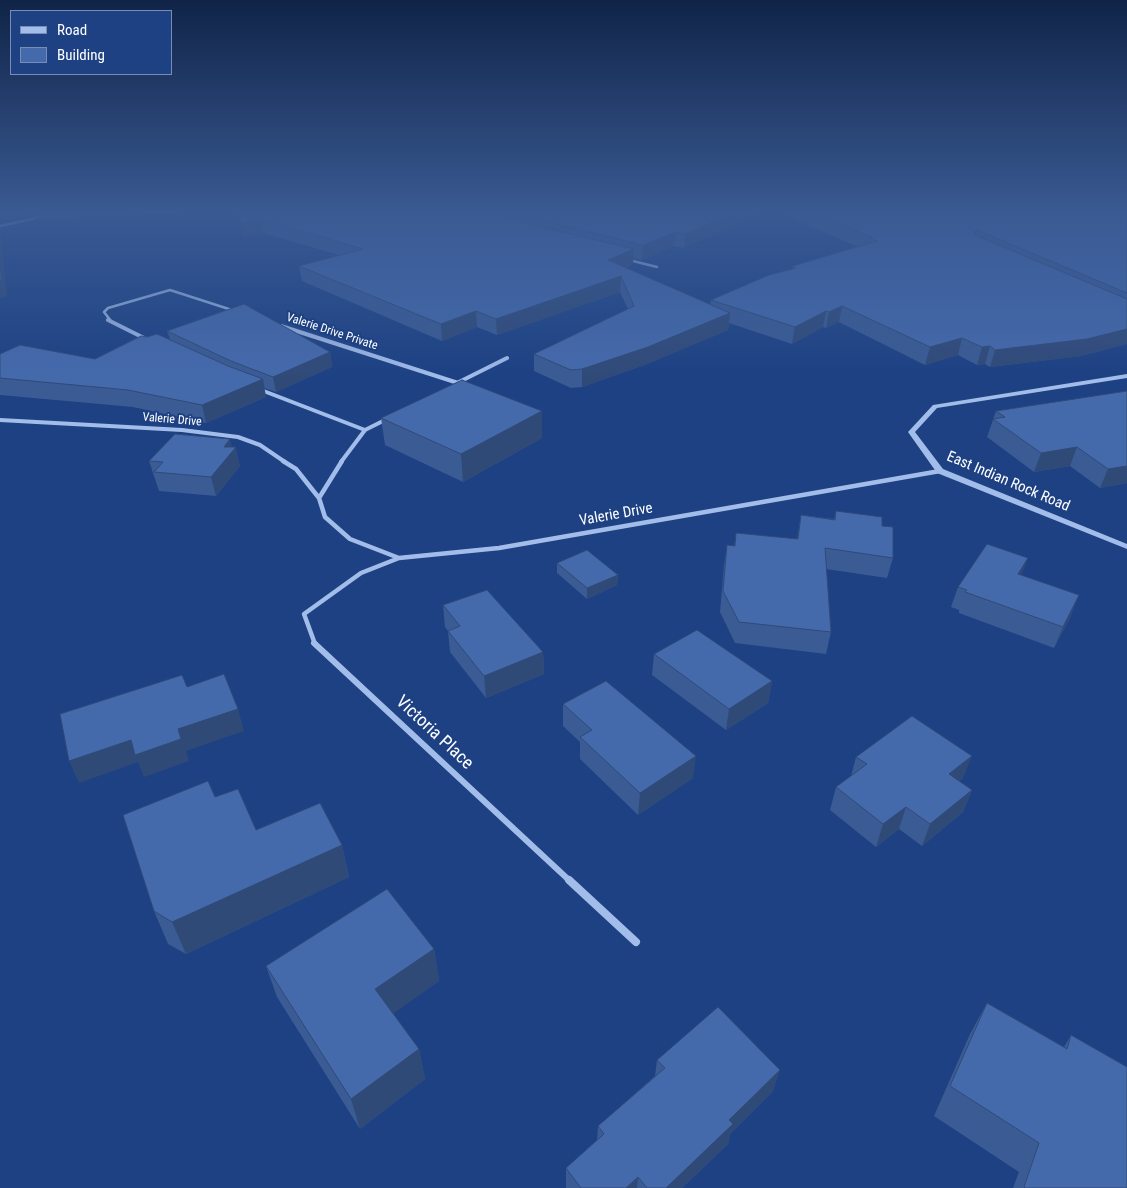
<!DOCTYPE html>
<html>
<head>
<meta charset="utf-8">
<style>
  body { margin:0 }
  #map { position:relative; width:1127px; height:1188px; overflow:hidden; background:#1d4183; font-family:"Roboto Condensed",sans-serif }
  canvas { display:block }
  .legend { position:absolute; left:10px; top:10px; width:162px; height:65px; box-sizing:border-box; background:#1d4183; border:1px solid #778db5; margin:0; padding:6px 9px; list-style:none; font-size:15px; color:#fff }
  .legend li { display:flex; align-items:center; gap:10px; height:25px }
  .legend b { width:25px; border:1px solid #778db5 }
</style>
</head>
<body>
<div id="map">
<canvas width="1127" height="1188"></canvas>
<ul class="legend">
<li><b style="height:6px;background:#a3bdea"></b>Road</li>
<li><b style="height:14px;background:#456aac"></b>Building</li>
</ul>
</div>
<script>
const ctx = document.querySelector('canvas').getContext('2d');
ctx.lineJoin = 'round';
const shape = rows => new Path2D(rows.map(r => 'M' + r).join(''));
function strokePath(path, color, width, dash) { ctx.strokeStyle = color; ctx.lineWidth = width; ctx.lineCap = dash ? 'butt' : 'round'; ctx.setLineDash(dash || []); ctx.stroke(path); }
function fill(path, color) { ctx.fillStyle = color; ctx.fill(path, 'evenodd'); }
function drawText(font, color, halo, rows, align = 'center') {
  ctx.font = font + ' "Roboto Condensed",sans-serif'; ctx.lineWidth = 4; ctx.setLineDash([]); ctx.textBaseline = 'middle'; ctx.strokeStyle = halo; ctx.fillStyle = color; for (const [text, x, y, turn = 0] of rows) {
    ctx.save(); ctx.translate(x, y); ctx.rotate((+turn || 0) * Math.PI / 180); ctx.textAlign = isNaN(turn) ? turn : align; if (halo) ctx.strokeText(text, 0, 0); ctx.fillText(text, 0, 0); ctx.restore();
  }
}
strokePath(shape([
  [0,226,32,219,48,213],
  [629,260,657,267],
  [111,321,104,312,108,308,170,290,235,311]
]), '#a3bdea', 2.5);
strokePath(shape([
  [108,320,146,339],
  [281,326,458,383],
  [457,383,507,358],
  [261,390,365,430],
  [0,420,182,430,238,437,260,445,285,462],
  [341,462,365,430,387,419]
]), '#a3bdea', 4);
strokePath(shape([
  [283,461,296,469,319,498,325,517,350,539,399,558,499,548,940,471],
  [319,498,342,461],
  [315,644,304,614,361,573,399,558]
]), '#a3bdea', 4.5);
strokePath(shape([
  [314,643,570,881]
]), '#a3bdea', 6);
strokePath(shape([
  [569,880,636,942]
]), '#a3bdea', 8);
fill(shape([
  [1127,374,1127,378,937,408,915,432,943,469,1127,544,1127,549,937,473,908,432,933,405,1127,374]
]), '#a3bdea');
fill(shape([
  [0,213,186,213,39,220,37,213],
  [239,213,761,213,684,248,674,246,642,260,633,258,633,264,625,268,710,305,711,300,792,269,793,266,858,247,780,213,1127,213,1127,344,1081,356,990,367,985,364,977,365,958,355,925,365,839,322,826,328,823,327,792,344,729,323,728,330,647,364,582,387,571,388,534,371,534,354,628,309,620,292,497,335,477,327,442,341,302,281,299,266,339,255,263,233,244,238],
  [167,331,330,352,332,367,276,392,264,388,266,397,206,423,133,407,0,395,0,354,95,359,147,337,170,339],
  [1127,391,1127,483,1100,488,1070,466,1034,472,987,437,996,411],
  [381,418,542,438,463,482,385,445],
  [232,447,240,466,216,496,159,491,149,461],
  [836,511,882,526,893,558,887,578,826,569,831,632,826,654,735,643,720,612,724,565,727,545,734,546,736,533,797,539,801,515,834,519],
  [557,563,618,575,617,585,587,599,557,573],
  [1022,575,1071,616,1054,648,959,613,959,610,951,607,958,587],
  [443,605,543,652,544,674,486,698,450,652,448,631,445,627],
  [654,654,772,681,768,703,726,730,652,675],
  [563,704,693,778,638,815,580,759,580,742,563,726],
  [856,757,963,778,959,781,972,790,963,812,922,846,899,829,876,847,830,810,836,787,851,776],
  [215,797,256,830,342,845,349,877,186,954,168,944,154,911],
  [434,949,439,981,393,1013,419,1049,425,1079,360,1129,277,997,266,966],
  [987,1003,1064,1047,1071,1035,1127,1188,1013,1188,1019,1172,934,1116,970,1034],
  [657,1060,773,1091,730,1134,728,1144,682,1188,566,1188,566,1168,597,1140,598,1126,655,1076]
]), '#3b5b94');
fill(shape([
  [0,213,37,213,0,222],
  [507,213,535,213,515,214,515,221,507,227],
  [733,213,761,213,684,248,685,234],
  [261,219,263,233,244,238,241,224],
  [0,229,7,296,0,298],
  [977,230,973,244,973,232],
  [676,232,674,246,642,260,643,245],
  [634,249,633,264,608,275,608,260],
  [621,276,620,292,497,335,496,319],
  [842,306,839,322,826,328,829,312],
  [476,311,477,327,442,341,441,324],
  [826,311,823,327,792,344,795,327],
  [730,313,728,330,647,364,582,387,582,369],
  [1127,329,1127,344,1081,356,990,367,995,350],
  [962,338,958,355,925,365,930,347],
  [990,346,985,364,977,365,982,347],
  [330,352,332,367,276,392,273,377],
  [263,379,266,397,206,423,202,405],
  [542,411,542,438,463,482,461,454],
  [230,439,233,451,236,447,240,466,216,496,211,477,224,447],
  [1077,447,1070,466,1034,472,1041,453],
  [1127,466,1127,483,1100,488,1108,469],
  [1028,558,1020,579,1018,574],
  [618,575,617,585,587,599,587,588],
  [1079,595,1071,616,1054,648,1063,627],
  [543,652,544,674,486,698,484,676],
  [772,681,768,703,726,730,729,709],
  [238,709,244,731,186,751,189,761,144,777,138,762,79,783,69,761,131,740,178,729],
  [696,756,693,778,638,815,640,793],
  [972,756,963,778,941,796,949,774],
  [972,790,963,812,922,846,930,824],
  [906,807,899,829,876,847,883,824],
  [342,845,349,877,186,954,172,922],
  [434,949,439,981,383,1021,375,989],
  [419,1049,425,1079,360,1129,351,1099],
  [780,1070,773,1091,730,1134,728,1144,682,1188,666,1188,729,1120],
  [638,1177,637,1188,626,1188]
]), '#304a78');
const building = shape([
  [239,213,507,213,507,214,511,219,525,223,634,249,608,260,730,313,648,347,582,369,571,370,534,354,634,306,621,276,496,319,476,311,441,324,299,266,363,249,261,219,241,224,239,213],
  [517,213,733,213,685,234,676,232,643,245,515,214,517,213],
  [813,213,1127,213,1127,293,977,230,973,232,975,235,1127,299,1127,329,1087,339,995,350,990,346,982,347,962,338,930,347,842,306,829,312,826,311,795,327,711,300,769,275,796,268,793,266,877,241,869,238,872,237,813,213],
  [0,264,2,280,0,281,0,264],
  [244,304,330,352,273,377,231,361,167,331,244,304],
  [157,334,228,366,263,379,202,405,128,390,0,378,0,354,20,345,95,359,141,336,147,337,157,334],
  [462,380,542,411,461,454,381,418,462,380],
  [1127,391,1127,466,1108,469,1077,447,1041,453,993,419,1005,417,996,411,1127,391],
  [175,434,230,439,224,447,236,447,211,477,154,472,163,462,149,461,175,434],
  [836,511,882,517,882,526,893,527,893,558,825,548,831,632,739,622,723,591,727,545,735,546,736,533,798,539,801,515,835,520,836,511],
  [987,544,1028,558,1018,574,1079,595,1063,627,965,592,967,590,958,587,987,544],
  [587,550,618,575,587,588,557,563,587,550],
  [487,590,543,652,484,676,448,631,460,626,443,605,487,590],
  [697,630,772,681,729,709,654,654,697,630],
  [224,674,238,709,178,729,181,739,135,755,131,740,69,761,60,714,182,675,187,687,224,674],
  [606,681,696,756,640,793,580,737,592,730,563,704,606,681],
  [912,716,972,756,949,774,972,790,930,824,906,807,883,824,836,787,867,764,856,757,912,716],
  [208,781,215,797,238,789,256,830,320,803,342,845,172,922,154,911,123,815,208,781],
  [387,889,434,949,375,989,419,1049,351,1099,266,966,387,889],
  [987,1003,1067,1049,1071,1035,1127,1067,1127,1188,1025,1188,1024,1187,1039,1143,950,1086,987,1003],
  [718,1007,780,1070,729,1120,733,1124,666,1188,647,1188,638,1177,626,1188,581,1188,566,1168,604,1134,598,1126,665,1068,657,1060,718,1007]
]);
fill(building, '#456aac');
strokePath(building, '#304a78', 1);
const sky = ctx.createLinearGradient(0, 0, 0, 379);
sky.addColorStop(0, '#102448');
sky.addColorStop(0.56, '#3a5a93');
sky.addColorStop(1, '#3a5a9300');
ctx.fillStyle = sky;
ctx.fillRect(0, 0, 1127, 379);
drawText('12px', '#fff', '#1d4183', [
  ["Valerie Drive Private",332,332,18],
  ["Valerie Drive",172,420,5]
]);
drawText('15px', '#fff', '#1d4183', [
  ["East Indian Rock Road",1008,482,23],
  ["Valerie Drive",616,515,-10]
]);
drawText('18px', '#fff', '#1d4183', [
  ["Victoria Place",434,733,43]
]);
</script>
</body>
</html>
